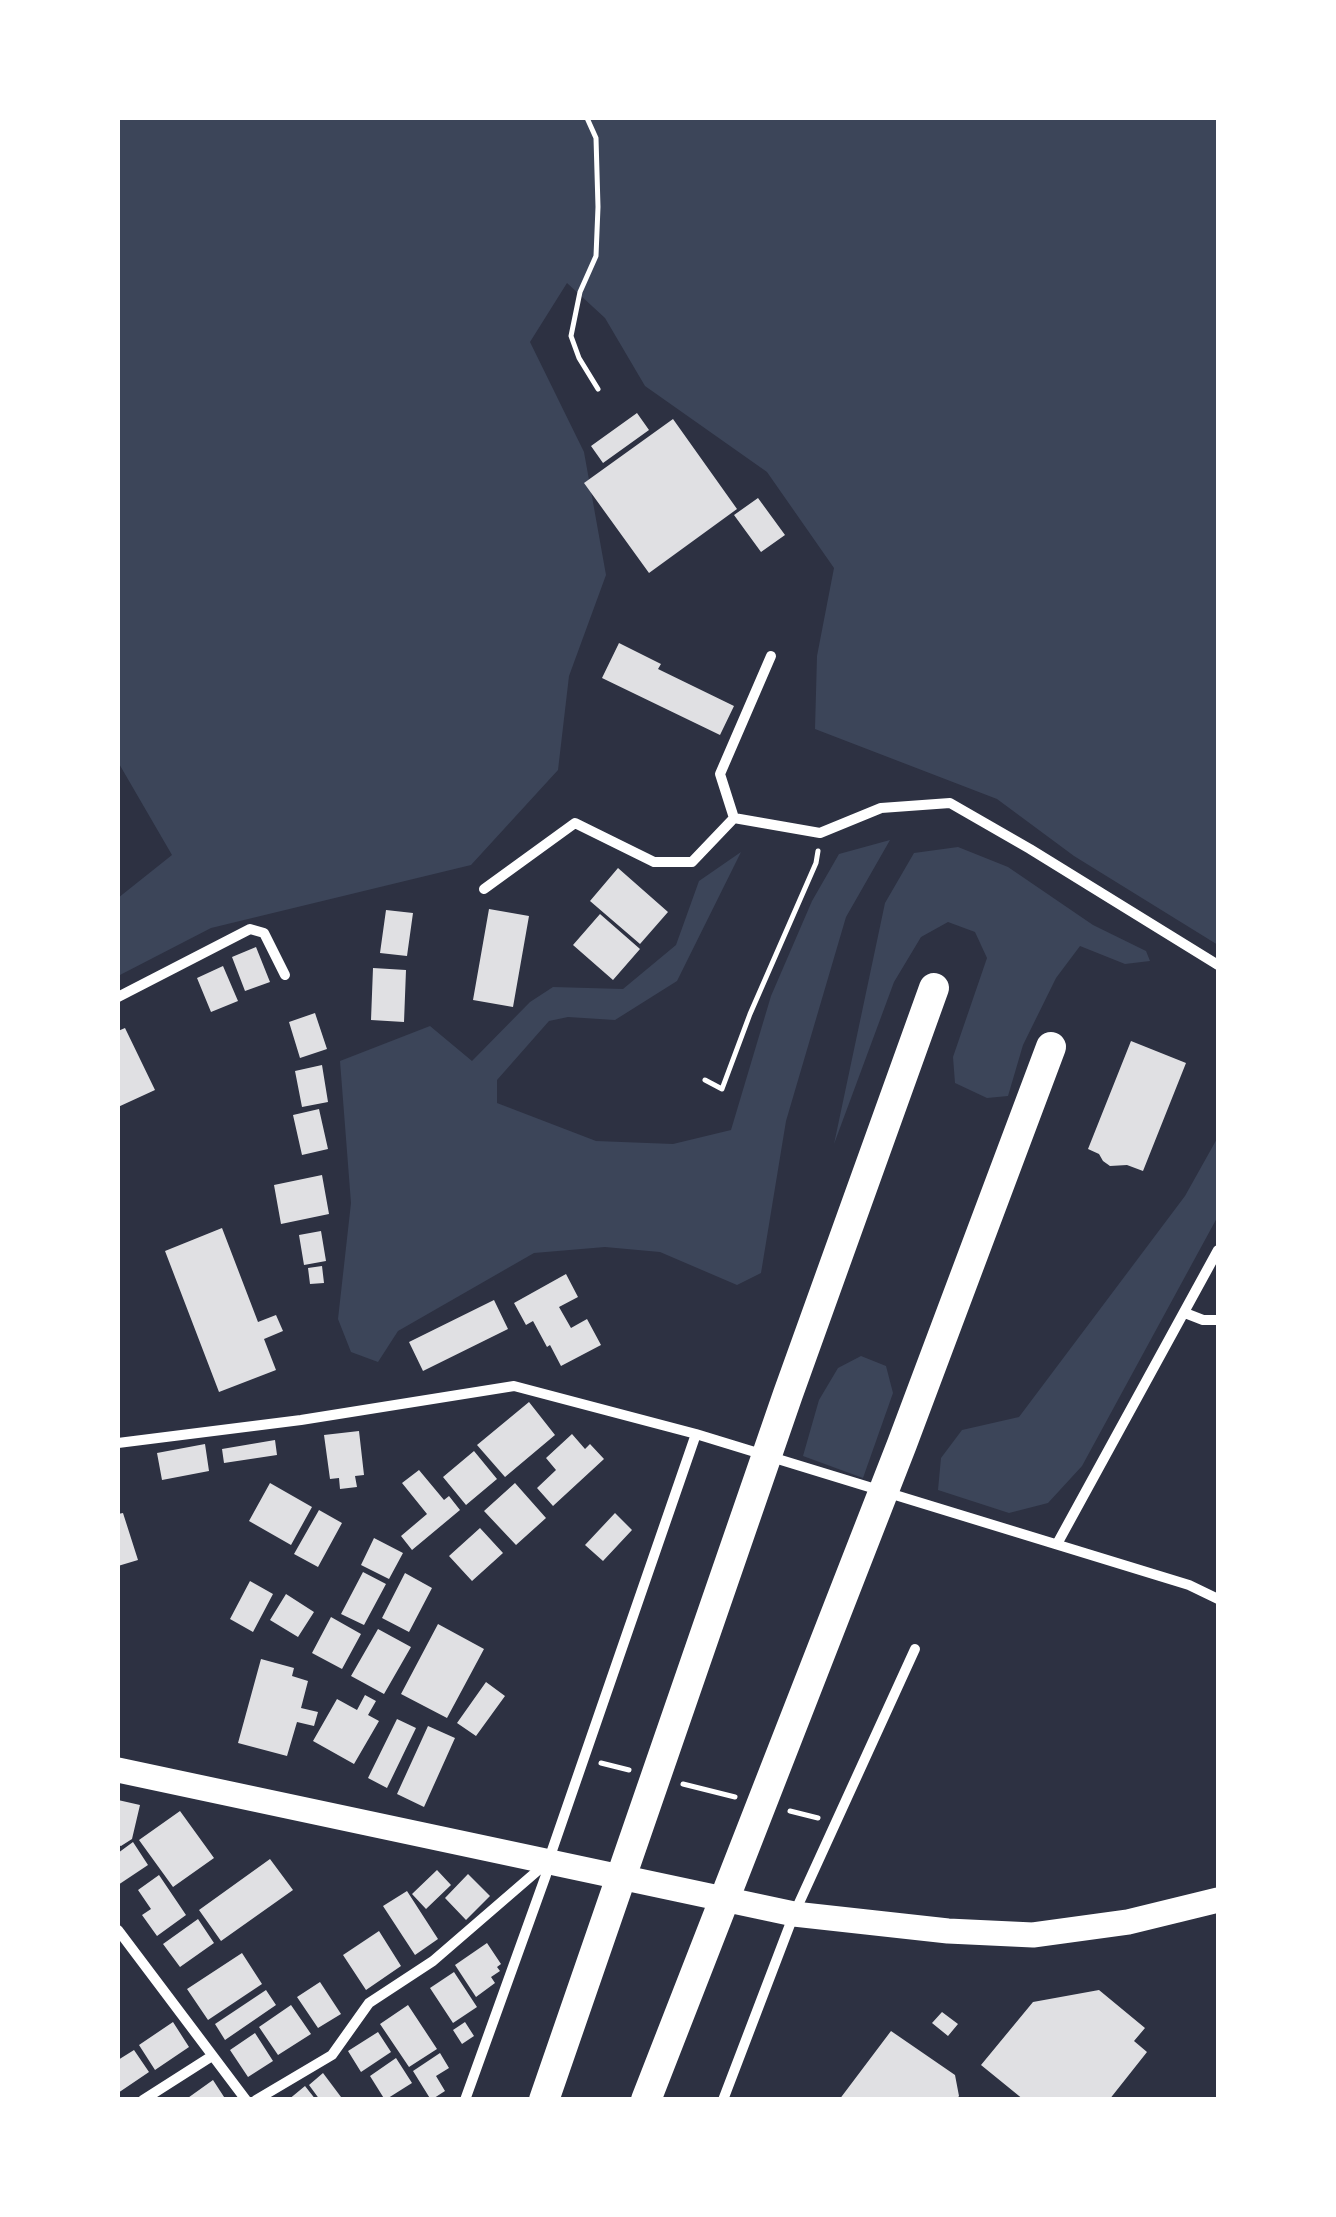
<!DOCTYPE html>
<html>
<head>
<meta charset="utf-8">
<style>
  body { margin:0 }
  #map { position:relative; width:1336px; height:2217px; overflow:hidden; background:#2d3142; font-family:Inter,sans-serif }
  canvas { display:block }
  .frame { position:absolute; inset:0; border:120px solid #fff; pointer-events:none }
</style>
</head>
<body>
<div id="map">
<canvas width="1336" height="2217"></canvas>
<div class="frame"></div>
</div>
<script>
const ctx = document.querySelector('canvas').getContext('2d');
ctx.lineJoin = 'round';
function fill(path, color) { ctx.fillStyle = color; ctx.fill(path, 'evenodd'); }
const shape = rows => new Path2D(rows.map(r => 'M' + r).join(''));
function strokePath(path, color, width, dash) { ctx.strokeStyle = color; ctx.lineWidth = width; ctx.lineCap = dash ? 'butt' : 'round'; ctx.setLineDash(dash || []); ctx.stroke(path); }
fill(shape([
  [118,118,1218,118,1218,945,1074,856,997,799,815,729,817,656,834,568,767,472,645,386,605,318,567,283,530,342,584,452,606,575,569,676,558,770,471,865,211,928,118,976,118,898,172,855,118,762],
  [890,840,846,917,786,1121,761,1273,737,1285,660,1252,605,1247,534,1253,398,1331,378,1362,351,1352,338,1319,351,1203,340,1061,430,1026,472,1061,530,1002,553,987,623,989,676,945,699,881,741,852,677,981,615,1020,568,1017,549,1021,497,1080,497,1103,596,1141,673,1144,731,1130,771,996,812,901,839,854],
  [958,847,1008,867,1093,925,1146,951,1150,961,1125,964,1080,946,1056,978,1023,1045,1008,1096,987,1098,955,1083,953,1057,987,958,975,932,948,922,921,937,894,982,834,1144,885,903,914,853],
  [1218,1137,1218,1216,1082,1466,1048,1503,1009,1513,938,1490,941,1458,962,1430,1019,1417,1185,1196],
  [861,1356,886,1366,893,1393,863,1478,803,1456,819,1400,838,1368]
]), '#3c4559');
fill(shape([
  [637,413,649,430,603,463,591,446],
  [673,419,737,509,649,573,584,483],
  [758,498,785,535,761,552,734,515],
  [619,643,661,664,658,669,734,706,720,735,602,678],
  [618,868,668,912,640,944,590,901],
  [489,909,529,916,513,1007,473,1000],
  [386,910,413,913,407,956,380,953],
  [600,914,640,949,613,980,573,945],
  [256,947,270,982,245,991,232,957],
  [223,966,238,1001,211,1012,197,978],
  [373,968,406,970,404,1022,371,1020],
  [315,1013,327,1049,300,1058,289,1022],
  [125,1028,155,1090,118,1107,118,1031],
  [1131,1041,1186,1063,1143,1171,1127,1165,1110,1166,1103,1161,1099,1154,1088,1149],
  [322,1065,328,1102,302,1107,295,1071],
  [319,1109,328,1149,302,1155,293,1115],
  [322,1175,329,1214,281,1224,274,1185],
  [222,1228,258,1322,276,1315,283,1331,264,1339,276,1370,219,1392,165,1251],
  [321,1231,326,1261,304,1265,299,1235],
  [322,1266,324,1283,310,1284,308,1268],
  [566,1274,578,1297,559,1307,571,1328,587,1319,601,1345,561,1366,550,1345,547,1347,533,1321,526,1325,514,1303],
  [494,1300,508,1329,423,1371,409,1342],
  [529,1402,555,1435,505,1477,477,1445],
  [359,1431,364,1475,355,1476,357,1487,340,1489,339,1478,330,1479,324,1435],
  [572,1434,585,1449,590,1444,604,1459,553,1506,537,1488,556,1470,546,1458],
  [275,1440,277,1455,224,1463,222,1449],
  [205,1444,209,1471,162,1480,157,1453],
  [474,1451,497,1479,466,1505,443,1477],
  [419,1470,444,1500,449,1496,460,1510,412,1550,401,1536,427,1514,402,1483],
  [270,1483,312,1507,291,1545,249,1521],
  [515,1483,546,1518,516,1545,484,1511],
  [319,1510,342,1523,318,1567,294,1554],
  [123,1513,138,1560,118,1566,118,1514],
  [615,1513,632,1530,603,1561,585,1545],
  [480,1528,503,1553,472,1581,449,1556],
  [374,1538,403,1553,389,1579,361,1565],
  [363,1572,386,1584,364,1625,341,1614],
  [405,1573,432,1588,409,1632,382,1618],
  [250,1581,273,1594,253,1632,230,1619],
  [286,1594,314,1612,298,1637,270,1620],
  [331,1617,361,1634,342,1669,312,1653],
  [438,1624,484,1649,447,1718,401,1694],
  [378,1629,411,1647,384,1694,351,1676],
  [261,1659,294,1668,292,1676,308,1681,301,1708,318,1712,314,1726,297,1722,287,1756,238,1743],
  [486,1682,505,1696,476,1736,457,1723],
  [365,1695,376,1701,368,1715,379,1721,354,1764,313,1741,337,1699,357,1710],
  [397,1719,416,1728,387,1788,368,1778],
  [428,1726,455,1738,424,1807,397,1794],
  [118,1800,140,1805,132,1839,121,1846,118,1845],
  [180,1811,214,1858,173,1887,139,1840],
  [133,1842,148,1865,118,1885,118,1853],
  [270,1859,293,1890,221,1941,199,1910],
  [437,1870,451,1885,426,1909,412,1894],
  [468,1874,490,1896,466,1920,445,1898],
  [159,1875,186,1915,157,1936,142,1915,151,1909,138,1890],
  [407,1891,438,1939,415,1955,383,1906],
  [198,1919,214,1943,180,1967,163,1944],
  [379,1931,401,1966,366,1990,343,1955],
  [487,1943,501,1964,497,1967,500,1971,491,1977,495,1983,476,1997,455,1965],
  [242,1953,262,1984,208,2020,187,1989],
  [454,1972,477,2007,453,2023,430,1988],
  [320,1982,341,2014,318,2028,297,1997],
  [266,1990,276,2005,225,2040,215,2024],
  [1099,1990,1145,2028,1134,2041,1147,2052,1109,2100,1024,2100,981,2065,1033,2002],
  [291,2005,311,2034,278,2055,259,2027],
  [408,2005,437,2049,409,2067,380,2024],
  [942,2012,958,2024,948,2036,932,2023],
  [173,2022,189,2047,155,2070,139,2045],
  [465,2022,474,2036,462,2044,453,2030],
  [891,2031,955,2075,959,2096,956,2100,839,2100],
  [378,2032,391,2052,361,2072,348,2051],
  [255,2033,273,2061,248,2077,230,2050],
  [134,2050,149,2072,118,2093,118,2060],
  [440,2053,449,2068,436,2076,445,2091,431,2100,413,2071],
  [396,2058,412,2083,385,2100,370,2076],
  [323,2073,341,2097,339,2100,320,2100,309,2085],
  [213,2080,226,2100,185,2100],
  [305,2086,316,2100,288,2100]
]), '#e0e0e3');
strokePath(shape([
  [587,118,596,138,598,207,596,256,580,292,571,336,579,358,598,389],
  [705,1080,722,1089,750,1014,816,863,818,851],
  [601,1763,629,1770],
  [683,1784,735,1797],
  [790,1811,818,1818]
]), '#fff', 5);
strokePath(shape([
  [734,818,820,833,881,808,950,803,1030,849,1218,965],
  [734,818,720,774,771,656],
  [484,889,575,823,654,862,692,862,734,818],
  [118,997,250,929,264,933,285,975],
  [1185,1313,1203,1320,1218,1320],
  [118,1443,301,1420,514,1386,696,1434,1189,1585,1218,1599],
  [1057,1544,1218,1250],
  [118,1930,246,2100],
  [143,2100,212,2056],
  [256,2100,332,2055,369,2003,433,1961,543,1866],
  [465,2100,546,1875,548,1862,696,1434],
  [723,2100,794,1914,915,1649]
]), '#fff', 10);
strokePath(shape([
  [118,1770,794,1914,948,1931,1033,1935,1128,1922,1218,1900]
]), '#fff', 25);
strokePath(shape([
  [544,2100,788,1394,934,988],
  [646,2100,902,1444,1051,1047]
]), '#fff', 30);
</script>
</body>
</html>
